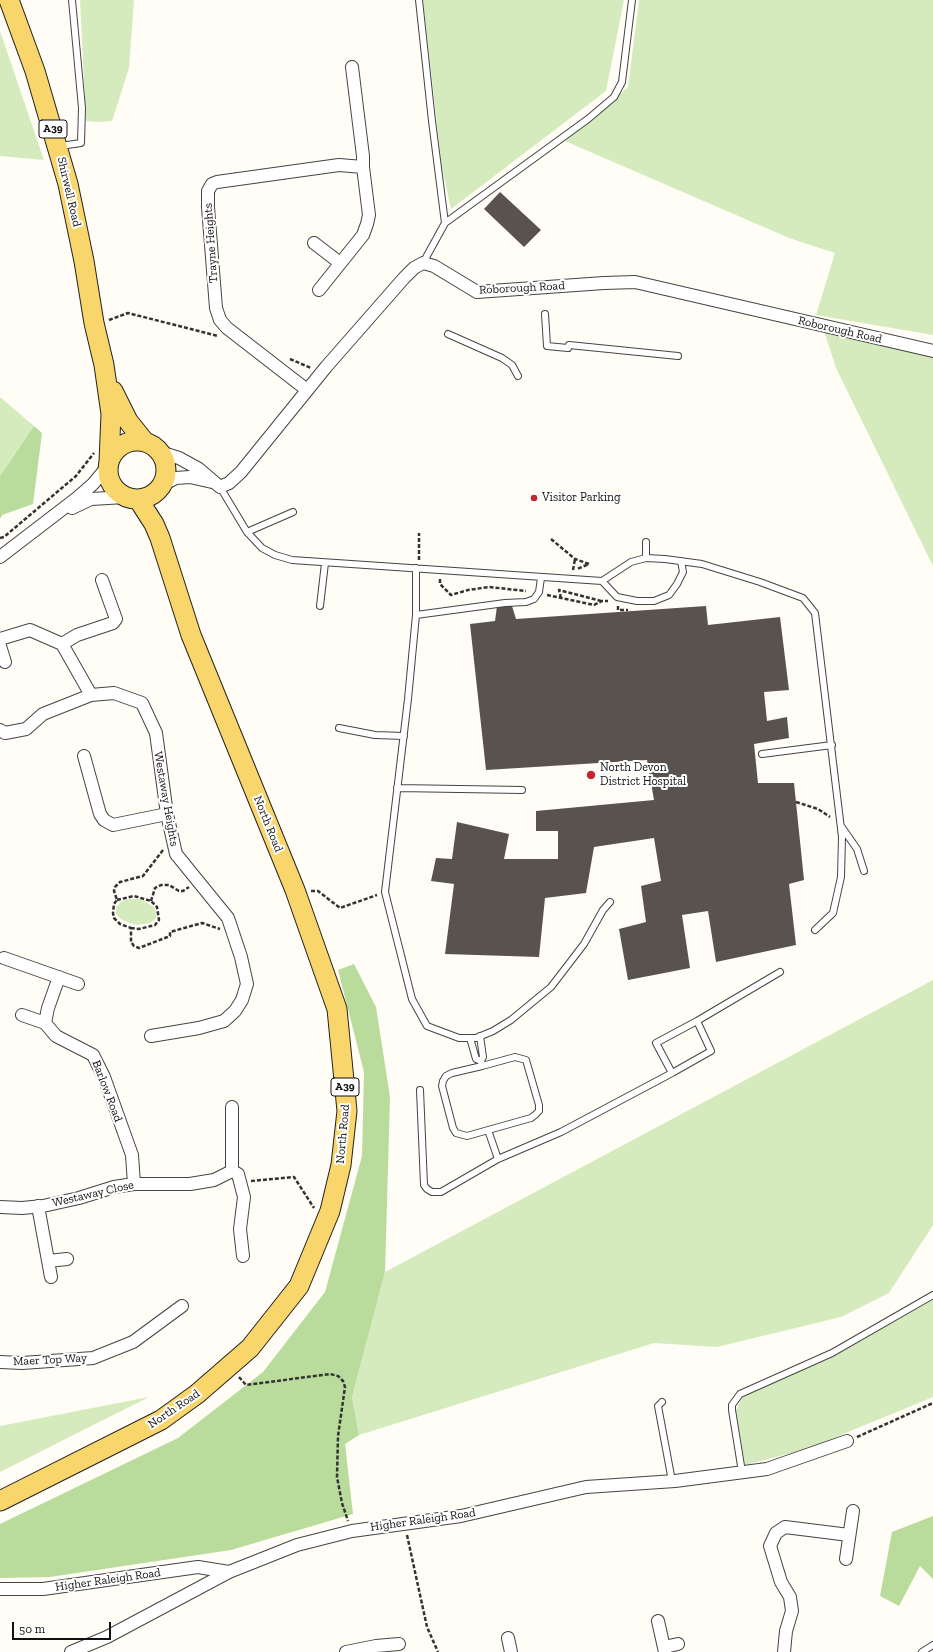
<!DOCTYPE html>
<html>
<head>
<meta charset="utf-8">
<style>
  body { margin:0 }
  #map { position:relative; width:933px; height:1652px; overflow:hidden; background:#fffdf5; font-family:"Zilla Slab",serif }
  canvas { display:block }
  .scale { position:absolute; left:12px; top:1622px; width:99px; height:18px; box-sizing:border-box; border:2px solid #111; border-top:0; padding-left:5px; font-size:12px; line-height:14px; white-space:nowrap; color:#111; -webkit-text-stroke:3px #fff; paint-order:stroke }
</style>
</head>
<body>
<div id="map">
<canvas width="933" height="1652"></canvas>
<div class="scale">50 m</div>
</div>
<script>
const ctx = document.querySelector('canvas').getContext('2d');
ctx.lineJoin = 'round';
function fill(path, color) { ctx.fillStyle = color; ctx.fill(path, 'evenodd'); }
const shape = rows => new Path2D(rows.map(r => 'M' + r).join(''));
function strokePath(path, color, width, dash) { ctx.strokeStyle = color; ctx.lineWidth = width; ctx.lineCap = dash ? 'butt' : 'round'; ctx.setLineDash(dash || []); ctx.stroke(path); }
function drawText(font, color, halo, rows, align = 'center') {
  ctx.font = font + ' "Zilla Slab",serif'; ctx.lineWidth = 4; ctx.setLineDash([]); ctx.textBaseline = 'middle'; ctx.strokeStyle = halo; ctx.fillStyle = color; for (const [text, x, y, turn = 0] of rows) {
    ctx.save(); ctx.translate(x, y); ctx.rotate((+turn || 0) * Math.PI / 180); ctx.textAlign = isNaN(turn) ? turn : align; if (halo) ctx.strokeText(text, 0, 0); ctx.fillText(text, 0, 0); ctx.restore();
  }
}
fill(shape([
  [80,0,134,0,129,68,112,121,98,122,86,121],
  [423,0,624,0,606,91,451,209,442,168],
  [639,0,933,0,933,335,816,315,835,253,789,238,565,141,628,87],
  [0,31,44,160,0,156],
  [824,331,933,356,933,566,836,368],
  [0,397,34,426,0,476],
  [129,899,140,899,146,902,154,907,156,912,156,918,152,922,144,924,136,925,122,920,116,914,116,907,122,901],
  [933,980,933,1225,889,1293,841,1317,717,1347,654,1343,359,1435,352,1397,385,1272],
  [933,1299,933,1397,807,1449,745,1465,736,1410,743,1396,833,1357],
  [149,1397,0,1472,0,1426]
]), '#d5ebbd');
fill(shape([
  [34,426,42,433,33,504,2,515,0,519,0,476],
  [354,964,376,1007,390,1097,385,1272,352,1397,359,1435,345,1444,353,1514,231,1550,50,1577,0,1578,0,1524,178,1438,263,1372,325,1292,362,1156,364,1072,338,970],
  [933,1516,933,1579,920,1566,899,1606,880,1596,892,1532]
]), '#b9dc9c');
fill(shape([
  [500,192,541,230,524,247,484,209],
  [497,606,512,606,516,619,706,606,708,625,780,617,789,690,764,692,767,721,787,717,789,738,754,744,758,783,794,783,804,880,789,884,796,945,716,962,708,911,682,915,690,968,628,980,619,929,646,922,641,886,661,881,654,838,594,847,586,893,545,898,539,957,445,954,454,884,431,881,436,858,452,859,457,822,509,834,504,859,558,859,558,831,536,831,536,811,654,800,647,760,486,770,470,624,495,621]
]), '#5a524d');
const lane = shape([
  [419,0,432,121,445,223],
  [60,146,81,143,82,108,72,0],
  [423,263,445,223,588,119,614,97,622,82,632,0],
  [545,314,547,346,568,348],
  [448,334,502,358,512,365,518,376],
  [569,345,678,356],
  [220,487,247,532,262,548,275,555,292,560,602,581,631,562,646,558,665,559,702,564,760,582,803,598,815,613,842,837,841,877,833,913,815,930],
  [247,532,293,512],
  [646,542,646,558],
  [416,568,416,615,408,699,385,892,412,999,427,1026,459,1038,476,1038,493,1031,511,1020,551,987,584,944,603,910,610,902],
  [602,581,617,597,637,601,654,601,669,595,677,584,683,572,681,561],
  [320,606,325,563],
  [416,615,505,603,526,602,534,599,539,592,541,578],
  [339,728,375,735,404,736],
  [762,754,832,745],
  [397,788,522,790],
  [841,826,857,849,864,871],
  [697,1021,780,972],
  [470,1038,476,1059,481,1061,483,1057,480,1036],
  [481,1061,482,1066,515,1057,526,1060,539,1105,539,1111,535,1115,531,1118,467,1136,456,1133,453,1128,442,1086,443,1081,446,1076,452,1073,482,1066],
  [420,1090,424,1185,427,1189,432,1192,441,1192,498,1159,561,1132,672,1073,711,1051,697,1021,656,1043,672,1073],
  [488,1130,498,1159],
  [662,1402,658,1406,672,1481],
  [742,1472,732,1410,732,1405,740,1394,832,1353,933,1295],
  [922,1652,933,1645]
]);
const street = shape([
  [352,67,363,156,363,167],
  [314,243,340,263],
  [307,390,227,328,220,320,216,308,208,207,208,191,212,184,217,182,339,165,363,167,369,215,367,224,363,235,319,290],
  [160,452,179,458,199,469,220,487,229,483,241,472,326,367,404,278,414,268,423,263,434,266,477,292,604,283,635,282,933,351],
  [162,485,176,478,190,477,212,482],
  [72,508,91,499,125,497],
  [0,557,77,498,93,484,108,466],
  [0,639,30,630,62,644,91,695],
  [62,644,77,635,113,623,116,619,102,580],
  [0,646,5,662],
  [0,730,5,733,26,729,43,714,91,695,114,693,142,703,156,733,167,814,176,854,228,918,241,957,247,984,242,1000,235,1011,224,1021,199,1028,151,1036],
  [84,756,100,814,104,820,113,825,167,814],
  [4,958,78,984],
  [22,1015,45,1023,56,1036,93,1055,104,1077,132,1155,134,1184],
  [45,1023,48,1008,59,977],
  [232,1107,232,1171,238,1174,244,1197,240,1229,243,1256],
  [38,1206,51,1277],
  [0,1207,22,1208,43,1206,79,1198,114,1187,134,1184,190,1184,214,1180,232,1171],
  [48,1261,67,1259],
  [0,1362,22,1363,93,1358,133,1342,182,1306],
  [846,1559,853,1511],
  [0,1589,43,1589,198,1567,229,1572,297,1545,352,1531,461,1516,586,1487,675,1481,767,1469,847,1441],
  [658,1621,665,1652],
  [508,1638,511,1652],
  [664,1647,678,1644],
  [71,1652,107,1637,229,1572],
  [346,1652,376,1646,399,1644],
  [784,1652,786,1631,792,1611,790,1597,781,1582,770,1546,776,1533,785,1527,849,1535]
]);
const primary = shape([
  [9,0,35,71,68,184,84,261,94,323,104,365,111,414,109,462],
  [113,391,128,421,144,441],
  '108 470a29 29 0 1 1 58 0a29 29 0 1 1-58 0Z',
  [0,1501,161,1420,197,1394,250,1348,299,1286,330,1211,341,1165,347,1111,337,1009,295,890,191,635,160,538,154,524,138,499]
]);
strokePath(lane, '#444', 8);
strokePath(street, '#444', 14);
strokePath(primary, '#222', 21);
strokePath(shape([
  [109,320,128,313,218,336],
  [290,359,311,368],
  [0,538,4,537,76,476,94,453],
  [551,539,575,559,589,564,577,569],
  [419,560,419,533],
  [573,570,575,559],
  [440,579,440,584,451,595,468,590,489,587,526,591],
  [547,595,594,605,602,601,608,601],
  [561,598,559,590,601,601],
  [618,606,618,610,628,610],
  [796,802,818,809,830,817],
  [163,850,143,876,120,882,115,887,114,891,117,900,114,904,113,913,114,918,120,924,131,928,131,942,134,946,139,948,170,936,170,932,202,923,220,929],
  [311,891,318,891,340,908,377,895],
  [117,900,134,896,151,901,157,907,159,920,155,925,139,929,131,928],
  [151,901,155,888,161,885,169,885,179,891,183,891,189,887],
  [251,1181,294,1177,314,1208],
  [239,1377,246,1385,330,1374,338,1376,343,1381,345,1387,338,1436,337,1477,342,1503,348,1521],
  [857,1437,933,1403],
  [407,1535,427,1627,438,1652]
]), '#333', 2.5, [4, 2]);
strokePath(lane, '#fff', 6);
strokePath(street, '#fff', 12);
strokePath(primary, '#f9d66b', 19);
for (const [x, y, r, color] of [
  [534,498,4,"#c4262e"],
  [591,775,5,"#c4262e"]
]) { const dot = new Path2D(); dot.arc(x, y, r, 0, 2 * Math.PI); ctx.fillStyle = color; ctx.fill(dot); strokePath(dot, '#fff', 1.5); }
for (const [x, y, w] of [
  [53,129,28],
  [345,1087,28]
]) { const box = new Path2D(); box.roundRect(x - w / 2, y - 9, w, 18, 3); ctx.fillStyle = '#fff'; ctx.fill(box); strokePath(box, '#111', 1); }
drawText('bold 11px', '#111', null, [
  ["A39",53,129],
  ["A39",345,1087]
]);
drawText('12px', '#111', '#fff', [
  ["Shirwell Road",69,192,77],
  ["Trayne Heights",211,243,-94],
  ["Roborough Road",522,288,-3],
  ["Roborough Road",840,330,13],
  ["Westaway Heights",166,799,80],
  ["North Road",268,824,68],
  ["Barlow Road",107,1091,69],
  ["North Road",343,1134,-85],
  ["Westaway Close",93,1194,-13],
  ["Maer Top Way",50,1360,-3],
  ["North Road",174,1409,-34],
  ["Higher Raleigh Road",423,1520,-8],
  ["Higher Raleigh Road",108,1580,-8]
]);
drawText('12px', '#111', '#fff', [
  ["Visitor Parking",542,498],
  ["North Devon",600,768],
  ["District Hospital",600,782]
], 'left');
</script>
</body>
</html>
